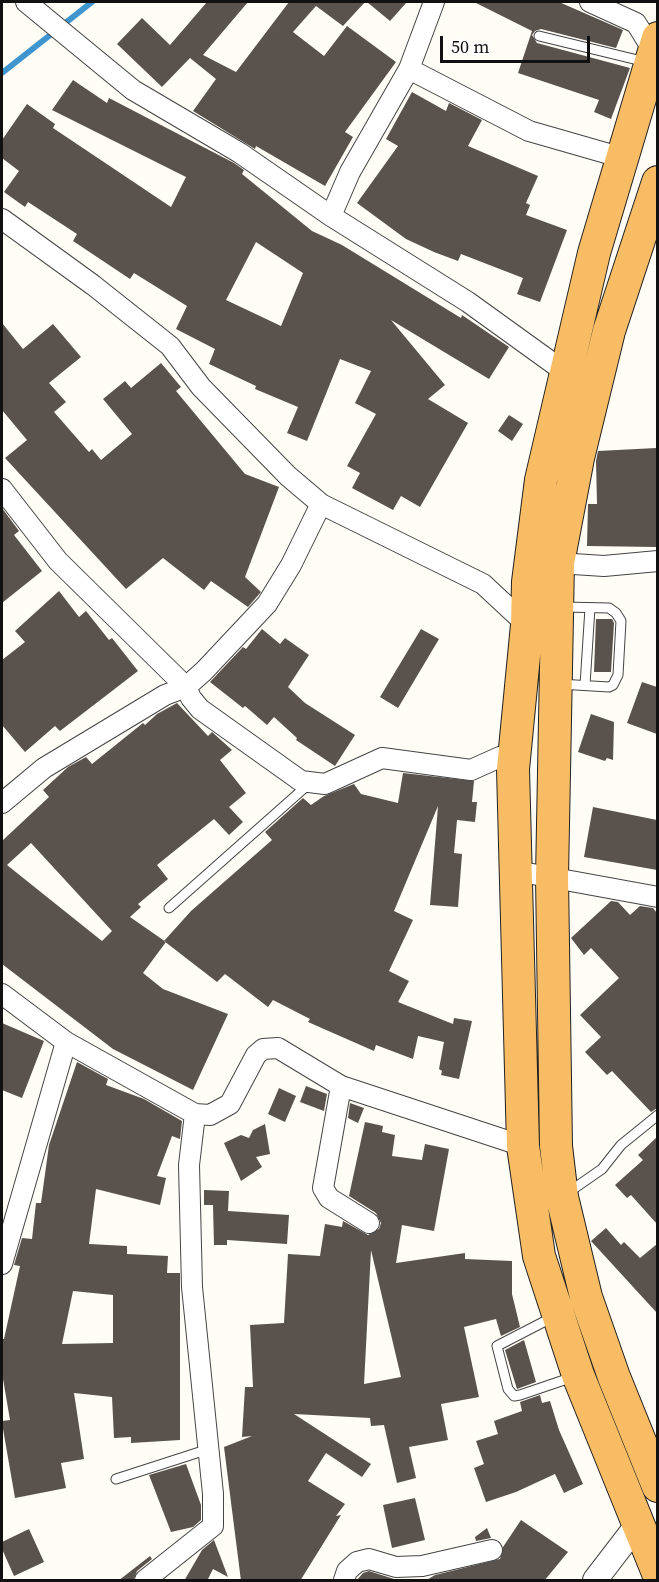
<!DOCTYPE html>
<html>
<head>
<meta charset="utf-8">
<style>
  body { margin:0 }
  #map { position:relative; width:659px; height:1582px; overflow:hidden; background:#fffdf5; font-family:"Source Serif 4",serif }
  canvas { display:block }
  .frame { position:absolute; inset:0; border:3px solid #111; pointer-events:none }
  .scale { position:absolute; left:440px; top:36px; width:150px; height:27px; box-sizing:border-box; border:3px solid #111; border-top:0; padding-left:8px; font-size:18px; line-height:21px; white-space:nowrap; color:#111; -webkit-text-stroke:4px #fff; paint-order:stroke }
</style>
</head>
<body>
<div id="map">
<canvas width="659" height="1582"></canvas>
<div class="frame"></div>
<div class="scale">50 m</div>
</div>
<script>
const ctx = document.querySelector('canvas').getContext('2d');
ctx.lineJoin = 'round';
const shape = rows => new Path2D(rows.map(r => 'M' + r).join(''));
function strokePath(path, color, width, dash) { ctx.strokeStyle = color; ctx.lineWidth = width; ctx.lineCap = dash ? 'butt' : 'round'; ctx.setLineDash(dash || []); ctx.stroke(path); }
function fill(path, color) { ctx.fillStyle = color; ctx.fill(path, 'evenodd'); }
strokePath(shape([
  [2,73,92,2]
]), '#3f96cf', 6);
fill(shape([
  [207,2,248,2,203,55,236,72,289,2,365,2,343,26,316,6,293,32,324,56,347,26,396,62,345,132,353,137,325,186,256,146,255,149,193,111,216,79,190,58,162,87,117,44,142,18,170,45],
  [367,2,407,2,390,21],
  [474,2,559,2,623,30,616,48,541,29,535,31,532,35,537,43,630,68,611,119,594,112,599,100,518,73,532,31],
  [73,80,107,103,109,98,234,163,244,170,242,174,312,231,342,245,461,318,462,315,509,347,489,379,391,320,445,385,428,399,468,423,420,507,401,496,393,510,352,488,360,473,347,466,376,414,355,403,371,371,340,359,307,441,287,433,298,407,255,389,256,386,209,364,215,349,176,329,187,306,134,273,130,279,73,241,77,234,28,202,25,207,4,192,19,171,2,158,2,140,27,104,55,124,53,128,171,207,186,177,52,110],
  [256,242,303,273,281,326,226,300],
  [412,92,446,111,449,103,482,120,468,146,538,176,526,203,530,205,526,215,567,230,540,302,517,294,523,278,461,254,458,261,434,252,406,239,357,203,398,146,386,139],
  [2,323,23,349,53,324,81,357,49,383,66,402,54,412,89,452,92,449,101,460,132,434,103,399,125,381,131,388,161,363,181,387,176,391,245,474,279,487,245,577,261,592,248,607,211,581,204,590,163,558,126,589,5,458,27,440,2,410],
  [509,415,523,424,512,441,498,431],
  [656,448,657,547,587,546,588,504,597,504,596,461,598,451],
  [2,508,19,531,14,535,42,571,2,603],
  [59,591,79,617,86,611,109,640,112,638,138,671,60,731,55,726,25,752,2,725,2,660,25,642,15,631],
  [596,619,612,619,614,623,611,672,594,672],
  [262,629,280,644,285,638,309,655,288,687,305,703,355,735,335,766,296,740,297,738,274,717,267,725,245,706,243,708,210,682,243,647,246,649],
  [421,629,439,639,398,708,380,697],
  [642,682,657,687,657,734,627,723],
  [177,703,208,736,212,732,232,750,220,760,246,793,229,807,243,822,229,835,214,819,157,865,168,879,138,904,141,907,130,917,166,942,143,973,163,989,228,1014,193,1090,113,1049,2,964,2,841,49,797,43,790,68,767,86,757,92,764,143,723,145,725,157,714],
  [31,843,112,931,102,941,7,865],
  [591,714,614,722,613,760,607,758,605,761,578,752],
  [403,773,474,781,472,802,477,802,475,822,457,820,454,853,462,854,458,907,430,905,438,806,394,911,413,920,389,971,409,981,398,1002,453,1024,454,1018,472,1021,459,1079,441,1075,442,1071,439,1069,444,1042,418,1036,413,1059,376,1045,374,1051,308,1022,310,1019,273,1000,268,1007,225,974,217,982,164,941,191,911,272,840,265,832,303,798,311,805,324,796,354,784,361,794,398,803],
  [593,807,657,820,657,870,584,857],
  [611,901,618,902,630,915,640,906,653,908,657,913,657,1108,651,1112,612,1071,607,1075,585,1052,601,1037,580,1015,619,978,591,948,584,955,571,938],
  [2,1023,44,1041,22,1098,2,1090],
  [77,1062,108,1079,106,1085,144,1099,182,1121,180,1139,172,1136,157,1176,166,1178,160,1205,96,1189,89,1244,127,1246,127,1254,168,1256,167,1273,180,1273,180,1440,131,1443,131,1437,114,1438,112,1397,74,1393,84,1459,61,1463,66,1488,15,1498,2,1423,2,1421,10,1420,2,1373,2,1339,4,1339,20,1266,14,1265,22,1238,32,1239,36,1203,41,1203,49,1145],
  [73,1291,113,1295,113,1343,62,1344],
  [306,1086,327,1094,324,1111,300,1102],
  [279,1088,296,1096,285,1122,268,1114],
  [350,1103,364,1108,358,1123,348,1118],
  [365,1122,383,1126,382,1132,395,1135,392,1156,422,1160,425,1144,449,1149,434,1231,402,1225,396,1263,465,1253,465,1259,512,1261,512,1294,520,1327,501,1336,496,1319,464,1327,479,1397,441,1404,448,1440,409,1447,416,1478,397,1483,384,1425,371,1426,370,1418,294,1414,371,1464,362,1477,326,1453,308,1481,345,1504,336,1516,341,1515,300,1581,241,1581,224,1447,252,1436,242,1437,245,1387,253,1387,250,1325,284,1323,288,1254,320,1256,325,1224,342,1227,343,1221,368,1235,379,1229,381,1223,376,1213,349,1196],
  [371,1250,401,1377,364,1384],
  [265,1124,270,1154,256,1157,262,1167,241,1181,224,1143,241,1135,249,1138,253,1130],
  [657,1137,657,1224,631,1195,627,1198,615,1185,643,1160,638,1155],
  [204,1190,229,1191,228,1211,289,1215,287,1244,227,1240,227,1245,214,1245,213,1205,204,1205],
  [606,1228,621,1245,624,1242,640,1258,657,1244,657,1313,591,1241],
  [524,1340,536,1382,517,1389,505,1350],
  [540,1395,542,1403,550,1401,559,1430,583,1484,564,1493,555,1474,516,1492,486,1502,474,1468,484,1464,476,1441,498,1434,494,1421,522,1411,520,1402],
  [186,1464,201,1505,201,1520,193,1527,171,1532,149,1475],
  [415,1498,425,1540,392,1548,383,1505],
  [521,1520,568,1552,544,1581,425,1581,435,1575,500,1559,503,1547],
  [487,1528,491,1538,476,1541,475,1537],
  [29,1529,44,1562,14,1576,2,1549,2,1542],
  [214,1540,228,1577,213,1569,207,1581,184,1581,202,1550],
  [150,1556,152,1559,137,1571,133,1581,118,1581],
  [369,1571,394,1579,398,1581,356,1581,363,1573]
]), '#5a524d');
const service = shape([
  [539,36,646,62],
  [559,684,609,687,613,685,618,675,621,621,616,613,609,608,563,607],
  [585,685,590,608],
  [169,908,310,783],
  [566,1194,602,1169,621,1145,658,1115],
  [555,1316,497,1346,508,1389,514,1396,520,1395,573,1377],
  [116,1479,209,1449]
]);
const minor = shape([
  [26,2,133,90,240,153,331,216,468,302,565,372],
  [590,2,636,23,654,52],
  [409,69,529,131,623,158],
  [331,216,350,172,409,69,434,2],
  [2,219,93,285,170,346,201,387,288,476,321,504,483,584,527,625],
  [2,489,58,561,186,687,191,698,200,709,301,781,325,784,382,758,471,770,500,757,512,756,513,769],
  [558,563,604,566,658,561],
  [2,803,44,768,165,695,186,687,204,671,267,604,291,565,321,504],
  [516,871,658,897],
  [2,994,66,1042,195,1114,210,1115,230,1104,256,1055,263,1049,278,1048,341,1086,523,1146],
  [341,1086,323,1188,329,1198,369,1223],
  [2,1264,66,1042],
  [145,1580,213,1526,213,1494,192,1287,189,1165,195,1114],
  [344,1580,347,1571,357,1562,369,1559,396,1567,422,1566,492,1550]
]);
const tertiary = shape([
  [595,1580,638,1524]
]);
const trunk = shape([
  [658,38,594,253,541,480,528,582,527,625,513,769,523,1146,539,1256,578,1375,658,1573],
  [658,182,609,331,578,458,558,563,552,877,556,1146,562,1197,586,1297,614,1377,658,1486]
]);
strokePath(service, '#444', 11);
strokePath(minor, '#444', 22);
strokePath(tertiary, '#444', 26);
strokePath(trunk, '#222', 34);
strokePath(service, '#fff', 9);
strokePath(minor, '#fff', 20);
strokePath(tertiary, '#fff', 24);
strokePath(trunk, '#f7bc64', 32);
</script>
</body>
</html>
